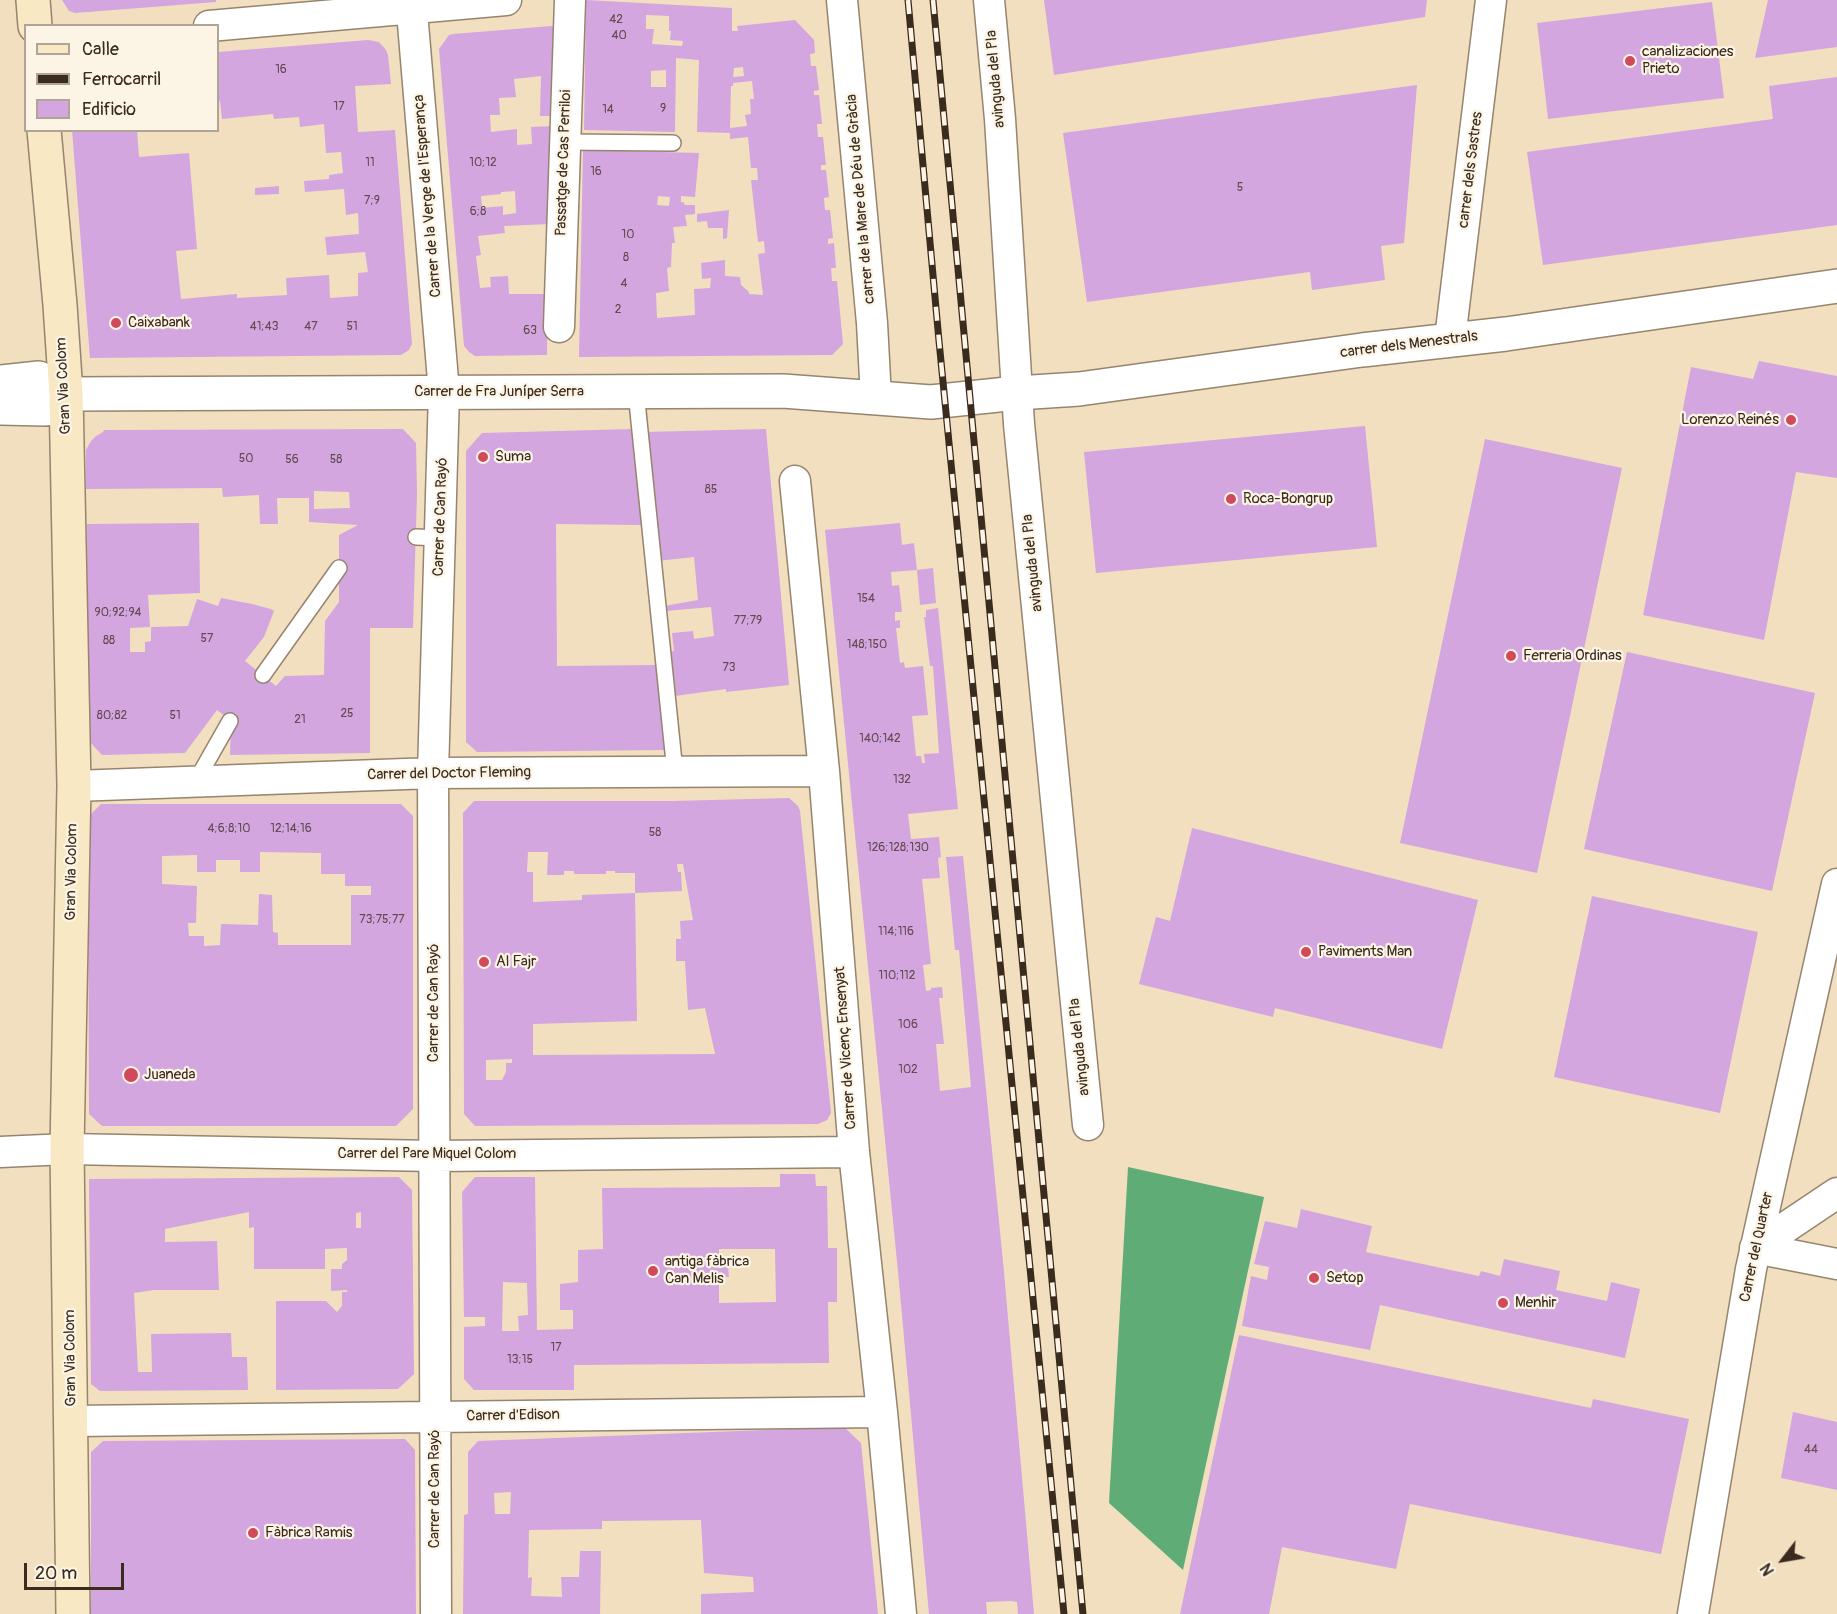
<!DOCTYPE html>
<html>
<head>
<meta charset="utf-8">
<style>
  body { margin:0 }
  #map { position:relative; width:1837px; height:1614px; overflow:hidden; background:#f1dfbf; font-family:Pangolin,sans-serif }
  canvas { display:block }
  .legend { position:absolute; left:24px; top:24px; width:195px; height:108px; box-sizing:border-box; background:#fcf5e5; border:2px solid #afa495; margin:0; padding:8px 10px; list-style:none; font-size:18px; color:#3b2a1e }
  .legend li { display:flex; align-items:center; gap:12px; height:30px }
  .legend b { width:30px; border:2px solid #afa495 }
  .north { position:absolute; left:1753px; top:1530px; width:60px; height:60px; -webkit-text-stroke:4px #fcf5e5; paint-order:stroke; rotate:239deg; font-size:16px; font-weight:700; line-height:24px; text-align:center; color:#3b2a1e }
  .north::after { content:''; display:block; margin:auto; width:21px; height:27px; background:#3b2a1e; clip-path:polygon(50% 0,100% 100%,50% 72%,0 100%) }
  .scale { position:absolute; left:24px; top:1563px; width:100px; height:27px; box-sizing:border-box; border:3px solid #3b2a1e; border-top:0; padding-left:8px; font-size:18px; line-height:21px; white-space:nowrap; color:#3b2a1e; -webkit-text-stroke:4px #fcf5e5; paint-order:stroke }
</style>
</head>
<body>
<div id="map">
<canvas width="1837" height="1614"></canvas>
<ul class="legend">
<li><b style="height:8px;background:#f8e8c3"></b>Calle</li>
<li><b style="height:8px;background:#3b2a1e"></b>Ferrocarril</li>
<li><b style="height:16px;background:#d3a6e0"></b>Edificio</li>
</ul>
<div class="north">N</div>
<div class="scale">20 m</div>
</div>
<script>
const ctx = document.querySelector('canvas').getContext('2d');
ctx.lineJoin = 'round';
function fill(path, color) { ctx.fillStyle = color; ctx.fill(path, 'evenodd'); }
const shape = rows => new Path2D(rows.map(r => 'M' + r).join(''));
function strokePath(path, color, width, dash) { ctx.strokeStyle = color; ctx.lineWidth = width; ctx.lineCap = dash ? 'butt' : 'round'; ctx.setLineDash(dash || []); ctx.stroke(path); }
function drawText(font, color, halo, rows, align = 'center') {
  ctx.font = font + ' Pangolin,sans-serif'; ctx.lineWidth = 4.5; ctx.setLineDash([]); ctx.textBaseline = 'middle'; ctx.strokeStyle = halo; ctx.fillStyle = color; for (const [text, x, y, turn = 0] of rows) {
    ctx.save(); ctx.translate(x, y); ctx.rotate((+turn || 0) * Math.PI / 180); ctx.textAlign = isNaN(turn) ? turn : align; if (halo) ctx.strokeText(text, 0, 0); ctx.fillText(text, 0, 0); ctx.restore();
  }
}
fill(shape([
  [1128,1167,1264,1197,1183,1570,1109,1503]
]), '#60ac76');
fill(shape([
  [62,0,216,0,216,2,75,13,69,11],
  [586,0,732,8,732,31,738,31,737,26,795,20,814,40,815,53,810,54,811,66,816,66,819,90,814,91,814,95,819,95,822,124,817,124,818,137,823,137,826,165,821,165,821,170,826,170,829,197,824,198,825,210,830,210,833,238,828,239,828,244,834,243,836,268,831,268,832,281,837,281,843,344,832,355,579,357,583,150,699,153,695,197,681,196,681,202,683,202,685,205,695,205,695,214,685,215,687,226,673,227,675,243,672,243,671,267,667,268,669,291,656,293,657,318,695,315,694,289,710,288,711,278,702,279,701,263,725,260,725,276,740,277,741,285,749,292,749,294,763,295,758,254,765,253,764,241,758,242,751,180,758,180,757,168,751,168,748,137,730,139,730,133,697,132,699,60,676,58,675,132,584,130],
  [646,15,669,16,669,31,671,31,670,40,683,41,682,46,652,44,654,29,646,29],
  [743,67,744,76,733,77,734,68],
  [666,70,666,87,651,87,651,71],
  [752,81,754,99,750,99,751,114,745,115,747,126,730,128,731,86,733,86,733,83],
  [658,196,670,197,669,206,657,205],
  [1044,0,1427,0,1425,17,1054,75],
  [1768,0,1837,0,1837,47,1755,58],
  [1712,2,1724,98,1548,119,1537,23],
  [552,26,554,29,553,116,540,116,541,76,514,79,516,97,499,98,500,115,490,115,491,132,517,129,517,145,532,144,531,127,553,126,550,224,504,226,505,233,478,236,481,255,476,256,480,288,491,287,490,277,508,276,509,294,548,294,547,355,475,356,469,352,464,346,439,49,449,35,453,34],
  [515,191,516,213,503,215,503,206,482,208,481,196,501,194,501,192],
  [368,40,379,42,386,50,388,55,391,84,355,86,358,132,395,130,412,344,409,350,401,355,90,358,72,130,137,130,139,157,189,153,197,249,176,251,181,299,237,294,237,298,287,295,286,278,329,275,330,298,358,296,358,273,368,272,365,252,327,255,325,237,359,234,358,213,346,215,344,189,305,192,304,181,329,179,329,175,343,173,341,152,326,153,324,124,300,127,299,117,274,119,273,114,222,119,220,101,218,102,218,52],
  [1837,77,1837,225,1543,265,1527,152,1773,119,1769,86],
  [1417,85,1404,243,1381,246,1385,280,1312,290,1310,272,1087,302,1063,133],
  [279,186,279,194,255,195,255,188],
  [729,210,727,238,723,239,723,228,708,228,707,221,697,222,697,214],
  [1759,361,1837,376,1837,478,1796,472,1764,640,1643,615,1691,367,1753,379],
  [1365,426,1377,547,1096,573,1084,452],
  [403,429,416,443,417,493,413,628,370,628,370,753,230,755,231,721,217,710,185,753,102,755,88,740,87,524,199,523,200,593,148,595,150,627,130,628,130,652,145,652,145,642,151,641,151,627,188,626,197,599,218,606,221,598,252,604,271,609,274,611,264,637,245,661,276,686,285,676,324,675,325,621,339,602,339,535,358,525,309,522,309,498,277,498,278,524,260,524,259,495,223,497,222,488,86,489,86,450,91,441,96,436,103,432,104,430],
  [314,491,349,492,350,508,314,509],
  [633,429,641,525,556,524,557,666,657,665,666,750,477,752,466,742,466,451,482,433],
  [766,429,789,685,726,692,726,689,675,696,669,652,674,651,672,633,693,631,694,639,714,636,711,607,666,611,664,606,698,600,694,557,657,561,644,432],
  [1485,439,1622,468,1537,873,1400,843],
  [900,523,902,545,914,543,917,570,933,568,936,603,920,605,917,570,891,572,892,586,899,585,902,612,895,612,895,621,900,620,900,628,896,628,900,663,904,662,905,668,923,666,928,715,912,716,916,756,921,756,922,763,925,763,924,754,939,753,933,666,930,666,924,617,926,617,926,610,938,608,958,809,908,814,911,839,939,837,941,857,938,858,940,878,922,879,931,964,923,965,926,991,931,990,931,988,942,987,943,998,939,998,944,1044,936,1044,940,1091,971,1087,959,950,955,950,946,857,963,856,1004,1272,1034,1614,1018,1614,1017,1602,1011,1601,986,1602,987,1614,929,1614,899,1282,825,530],
  [1627,652,1815,693,1772,891,1584,849],
  [789,798,798,806,800,811,831,1113,827,1120,818,1124,475,1126,464,1114,463,813,474,801,673,801],
  [528,852,548,852,547,875,564,875,564,871,574,871,574,874,606,874,606,871,615,871,615,873,635,873,635,893,682,891,681,872,678,872,677,864,683,864,693,920,680,921,681,939,676,939,676,961,685,961,688,1010,705,1008,715,1054,533,1055,533,1024,637,1021,635,893,582,895,582,900,533,902,533,872,527,872],
  [512,1059,512,1063,506,1063,506,1072,502,1080,486,1080,486,1060],
  [101,804,401,804,413,816,413,1109,396,1126,102,1126,89,1114,88,817],
  [260,852,321,853,321,874,345,874,345,886,371,886,371,895,351,895,351,945,278,945,278,933,273,932,272,895,259,894,258,925,221,924,220,945,204,946,204,936,189,936,188,923,196,923,197,886,162,884,162,856,197,855,197,872,216,872,216,860,240,860,240,872,260,872],
  [1192,828,1478,900,1442,1049,1275,1008,1273,1017,1139,984,1156,917,1170,921],
  [1592,896,1758,932,1720,1113,1554,1077],
  [780,1174,815,1174,816,1186,827,1186,828,1248,837,1248,837,1302,828,1302,829,1363,574,1365,574,1390,474,1390,464,1379,464,1327,485,1326,485,1317,464,1317,462,1192,475,1177,535,1177,537,1330,573,1329,573,1310,560,1310,560,1284,578,1282,578,1250,603,1249,602,1188,780,1187],
  [719,1249,775,1249,776,1302,719,1303,719,1277,729,1277,728,1265,719,1264],
  [503,1282,527,1283,528,1315,518,1316,519,1331,502,1331],
  [399,1177,412,1190,414,1374,398,1389,276,1390,276,1301,326,1301,337,1312,342,1306,342,1292,347,1292,347,1290,331,1291,331,1269,342,1269,342,1264,347,1260,347,1248,325,1249,325,1269,254,1269,254,1227,249,1228,249,1212,165,1229,165,1242,217,1241,219,1290,154,1290,134,1293,138,1372,152,1372,151,1334,231,1333,232,1357,247,1357,248,1390,100,1391,91,1384,89,1179],
  [361,1212,361,1228,356,1228,356,1213],
  [1301,1209,1372,1226,1366,1252,1479,1276,1481,1271,1500,1276,1504,1259,1560,1271,1556,1290,1607,1301,1611,1282,1640,1289,1625,1358,1380,1305,1370,1350,1242,1326,1251,1276,1267,1280,1269,1267,1254,1264,1265,1221,1297,1228],
  [1239,1335,1591,1408,1593,1399,1689,1419,1661,1554,1410,1504,1396,1569,1282,1547,1269,1614,1180,1614],
  [1793,1412,1837,1422,1837,1490,1781,1478],
  [844,1427,861,1443,878,1614,701,1614,701,1594,754,1592,753,1577,704,1573,701,1520,602,1521,602,1529,529,1530,528,1578,532,1577,531,1596,562,1597,561,1577,579,1577,580,1551,601,1551,600,1614,463,1614,464,1515,468,1514,468,1452,478,1441],
  [511,1492,510,1514,495,1514,494,1493],
  [405,1439,415,1450,416,1614,91,1614,91,1452,103,1441]
]), '#d3a6e0');
const service = shape([
  [565,142,673,143],
  [636,392,675,772],
  [416,537,440,538],
  [263,675,339,568],
  [196,781,230,721]
]);
const minor = shape([
  [411,0,444,392,433,773,436,1614],
  [842,0,872,323,876,398],
  [989,0,1000,119,1019,424,1088,1125],
  [209,26,506,0],
  [559,327,570,0],
  [1450,339,1491,0],
  [795,481,824,771,854,1152,882,1412,901,1614],
  [74,786,433,773,824,771],
  [0,1152,67,1149,434,1156,854,1152],
  [1755,1248,1837,1193],
  [1755,1248,1837,1264],
  [72,1421,882,1412],
  [1693,1614,1751,1269,1837,884]
]);
const tertiary = shape([
  [0,382,39,378,66,394,783,391,931,402,1017,393,1079,389,1362,350,1506,334,1837,286],
  [0,408,45,409,66,394]
]);
const secondary = shape([
  [33,0,35,26],
  [44,130,60,305,66,394,74,786,67,1149,73,1614]
]);
strokePath(service, '#96846e', 18);
strokePath(minor, '#96846e', 33);
strokePath(tertiary, '#96846e', 36);
strokePath(secondary, '#96846e', 36);
strokePath(service, '#fff', 15);
strokePath(minor, '#fff', 30);
strokePath(tertiary, '#fff', 33);
strokePath(secondary, '#f8e8c3', 33);
const rail = shape([
  [908,0,939,341,1064,1614],
  [933,0,1083,1614]
]);
strokePath(rail, '#3b2a1e', 7);
strokePath(rail, '#fcf5e5', 4.5, [14]);
for (const [x, y, r, color] of [
  [1630,61,6,"#d1495b"],
  [116,323,6,"#d1495b"],
  [1791,420,6,"#d1495b"],
  [483,457,6,"#d1495b"],
  [1231,499,6,"#d1495b"],
  [1511,656,6,"#d1495b"],
  [1306,952,6,"#d1495b"],
  [484,962,6,"#d1495b"],
  [131,1075,8,"#d1495b"],
  [653,1271,6,"#d1495b"],
  [1314,1278,6,"#d1495b"],
  [1503,1303,6,"#d1495b"],
  [253,1533,6,"#d1495b"]
]) { const dot = new Path2D(); dot.arc(x, y, r, 0, 2 * Math.PI); ctx.fillStyle = color; ctx.fill(dot); strokePath(dot, '#fcf5e5', 2); }
drawText('12px', '#61494e', null, [
  ["42",616,20],
  ["40",619,36],
  ["16",281,70],
  ["17",339,107],
  ["9",663,109],
  ["14",608,110],
  ["11",370,163],
  ["10;12",483,163],
  ["16",596,172],
  ["5",1240,188],
  ["7;9",372,201],
  ["6;8",478,212],
  ["10",628,235],
  ["8",626,258],
  ["4",624,284],
  ["2",618,310],
  ["41;43",264,327],
  ["47",311,327],
  ["51",352,327],
  ["63",530,331],
  ["50",246,459],
  ["56",292,460],
  ["58",336,460],
  ["85",711,490],
  ["154",866,599],
  ["90;92;94",118,613],
  ["77;79",748,621],
  ["57",207,639],
  ["88",109,641],
  ["148;150",867,645],
  ["73",729,668],
  ["25",347,714],
  ["80;82",112,716],
  ["51",175,716],
  ["21",300,720],
  ["140;142",880,739],
  ["132",902,780],
  ["4;6;8;10",229,829],
  ["12;14;16",291,829],
  ["58",655,833],
  ["126;128;130",898,848],
  ["73;75;77",382,920],
  ["114;116",896,932],
  ["110;112",897,976],
  ["106",908,1025],
  ["102",908,1070],
  ["17",556,1348],
  ["13;15",520,1360],
  ["44",1811,1450]
]);
drawText('15px', '#3b2a1e', '#fcf5e5', [
  ["canalizaciones",1642,52],
  ["Prieto",1642,69],
  ["Caixabank",128,323],
  ["Lorenzo Reinés",1779,420,"right"],
  ["Suma",495,457],
  ["Roca-Bongrup",1243,499],
  ["Ferreria Ordinas",1523,656],
  ["Paviments Man",1318,952],
  ["Al Fajr",496,962],
  ["Juaneda",144,1075],
  ["antiga fàbrica",665,1262],
  ["Can Melis",665,1279],
  ["Setop",1326,1278],
  ["Menhir",1515,1303],
  ["Fàbrica Ramis",265,1533]
], 'left');
drawText('15px', '#3b2a1e', '#fcf5e5', [
  ["avinguda del Pla",996,79,-95],
  ["Passatge de Cas Perriloi",564,163,-88],
  ["carrer dels Sastres",1471,170,-83],
  ["Carrer de la Verge de l'Esperança",428,196,-95],
  ["carrer de la Mare de Déu de Gràcia",861,199,-95],
  ["carrer dels Menestrals",1409,345,-7],
  ["Gran Via Colom",64,386,-93],
  ["Carrer de Fra Juníper Serra",499,392],
  ["Carrer de Can Rayó",441,517,-88],
  ["avinguda del Pla",1033,563,-96],
  ["Carrer del Doctor Fleming",449,774,-1],
  ["Gran Via Colom",72,872,-89],
  ["Carrer de Can Rayó",434,1003,-90],
  ["avinguda del Pla",1080,1047,-96],
  ["Carrer de Vicenç Ensenyat",846,1048,-94],
  ["Carrer del Pare Miquel Colom",427,1154],
  ["Carrer del Quarter",1757,1247,-78],
  ["Gran Via Colom",71,1358,-91],
  ["Carrer d'Edison",513,1416,-1],
  ["Carrer de Can Rayó",435,1489,-90]
]);
</script>
</body>
</html>
